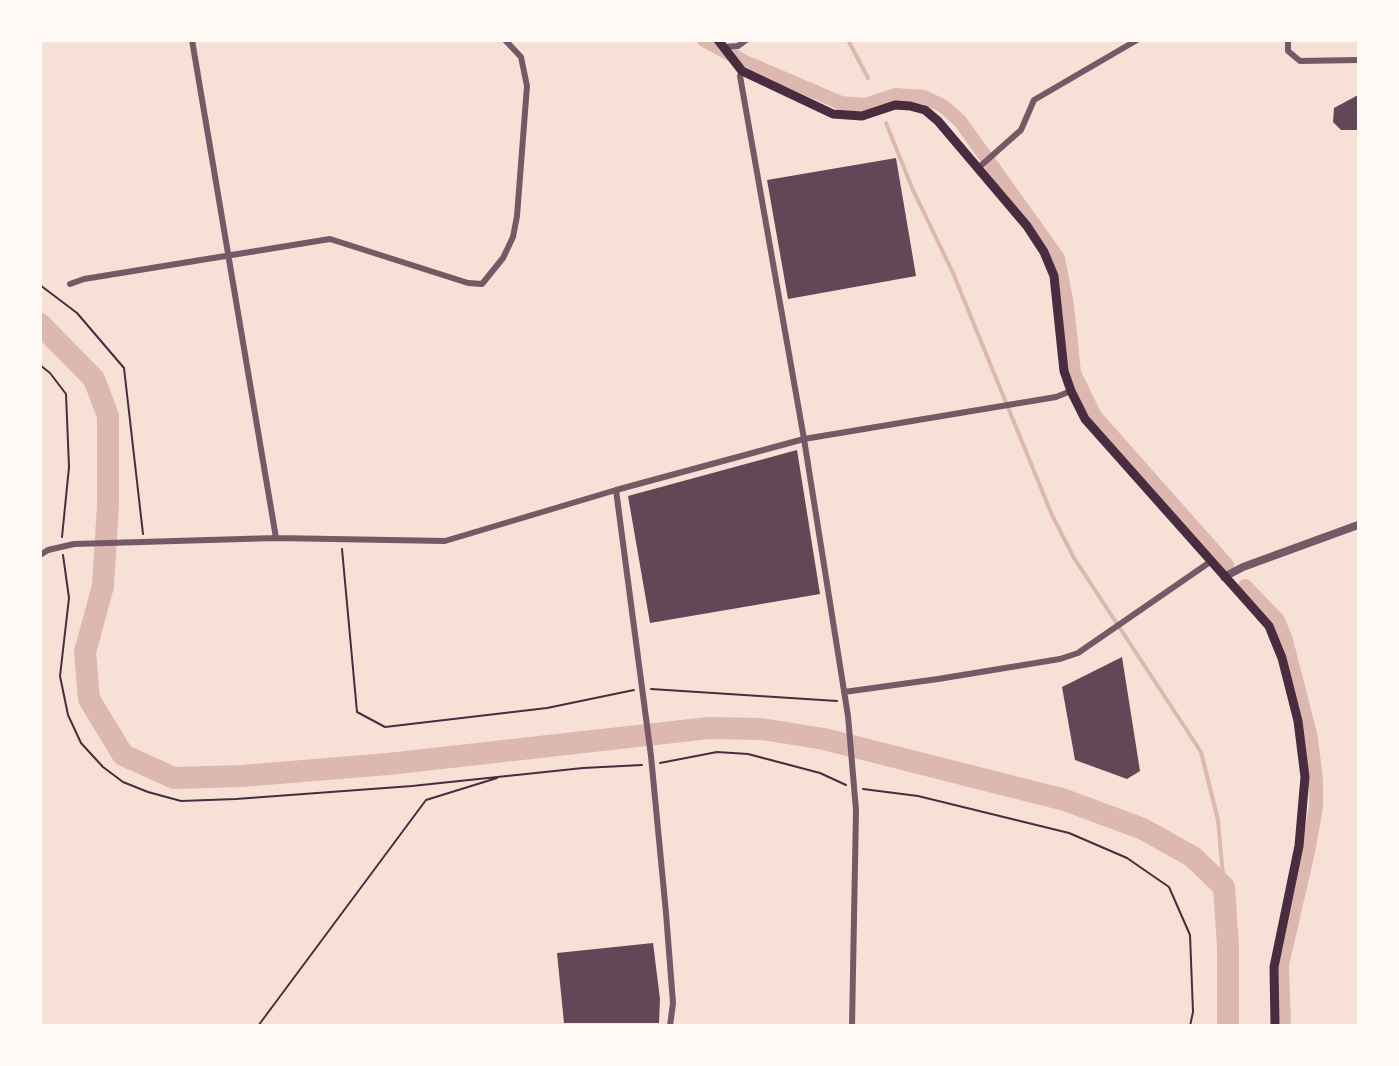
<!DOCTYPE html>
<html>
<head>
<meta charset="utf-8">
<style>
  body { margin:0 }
  #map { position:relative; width:1399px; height:1066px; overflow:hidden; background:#f7e1d7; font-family:"Work Sans",sans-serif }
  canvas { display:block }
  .frame { position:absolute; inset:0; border:42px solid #fffaf5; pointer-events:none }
</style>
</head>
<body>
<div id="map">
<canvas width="1399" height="1066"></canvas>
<div class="frame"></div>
</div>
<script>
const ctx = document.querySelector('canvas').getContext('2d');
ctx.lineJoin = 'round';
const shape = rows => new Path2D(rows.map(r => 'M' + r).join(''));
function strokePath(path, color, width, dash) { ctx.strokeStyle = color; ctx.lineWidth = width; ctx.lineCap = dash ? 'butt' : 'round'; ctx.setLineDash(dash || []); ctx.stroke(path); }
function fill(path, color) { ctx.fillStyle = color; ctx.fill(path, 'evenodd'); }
strokePath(shape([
  [848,40,868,78],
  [886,123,913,190,953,273,1052,515,1074,558,1201,752,1218,820,1224,887]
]), '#dcb8b0', 4);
strokePath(shape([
  [704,40,745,62,841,103,865,105,896,95,924,97,943,106,960,121,1058,258,1067,305,1074,373,1095,416,1227,565],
  [1245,586,1278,620,1286,640,1311,738,1316,780,1316,807,1308,852,1282,965,1284,1026]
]), '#dcb8b0', 14);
strokePath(shape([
  [40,324,94,379,108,416,108,505,103,586,85,652,89,699,123,755,174,778,242,776,388,764,709,728,762,729,824,739,1065,800,1143,829,1193,857,1224,887,1228,946,1228,1026]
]), '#dcb8b0', 22);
fill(shape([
  [1358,95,1358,130,1341,130,1333,122,1334,108],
  [896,158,916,276,788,299,767,180],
  [797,450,820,594,650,623,628,496],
  [1122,657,1140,771,1127,779,1075,760,1062,687],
  [653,943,660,999,659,1023,564,1023,557,953]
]), '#644757');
strokePath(shape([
  [40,285,77,313,124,368,143,534],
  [40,365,50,373,66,394,69,467,62,537],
  [342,549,357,712,385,727,547,708,634,690],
  [63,555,69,598,60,676,68,715,81,743,103,767,123,782,148,792,181,801,236,799,412,786,583,768,642,765],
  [651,689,837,701],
  [660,763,717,752,748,754,820,773,846,785],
  [863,789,918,796,1069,833,1127,858,1169,887,1190,935,1193,1012,1190,1026],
  [258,1026,426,800,497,778]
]), '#4a2c40', 2);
strokePath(shape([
  [192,40,276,538],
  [1288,40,1288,51,1300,61,1358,60],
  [723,47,738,46,746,40],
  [742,71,740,76,804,439,848,716,856,810,852,1026],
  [977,169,1021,130,1034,100,1137,40],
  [70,284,84,279,330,239,468,283,482,284,503,258,513,237,517,216,527,86,521,57,505,40],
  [616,490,651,756,666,913,673,1003,670,1026],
  [40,555,48,550,74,544,276,538,445,541,616,490,804,439,1056,397,1071,391],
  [844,692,938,679,1060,659,1078,653,1210,562]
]), '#755966', 6);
strokePath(shape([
  [1224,577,1243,567,1358,525]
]), '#755966', 8);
strokePath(shape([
  [718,40,742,71,833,114,862,116,895,105,910,106,925,110,938,121,1027,226,1044,252,1054,276,1064,371,1071,391,1085,419,1269,626,1282,658,1298,721,1305,777,1299,846,1274,967,1275,1026]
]), '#4a2c40', 9);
</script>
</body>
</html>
